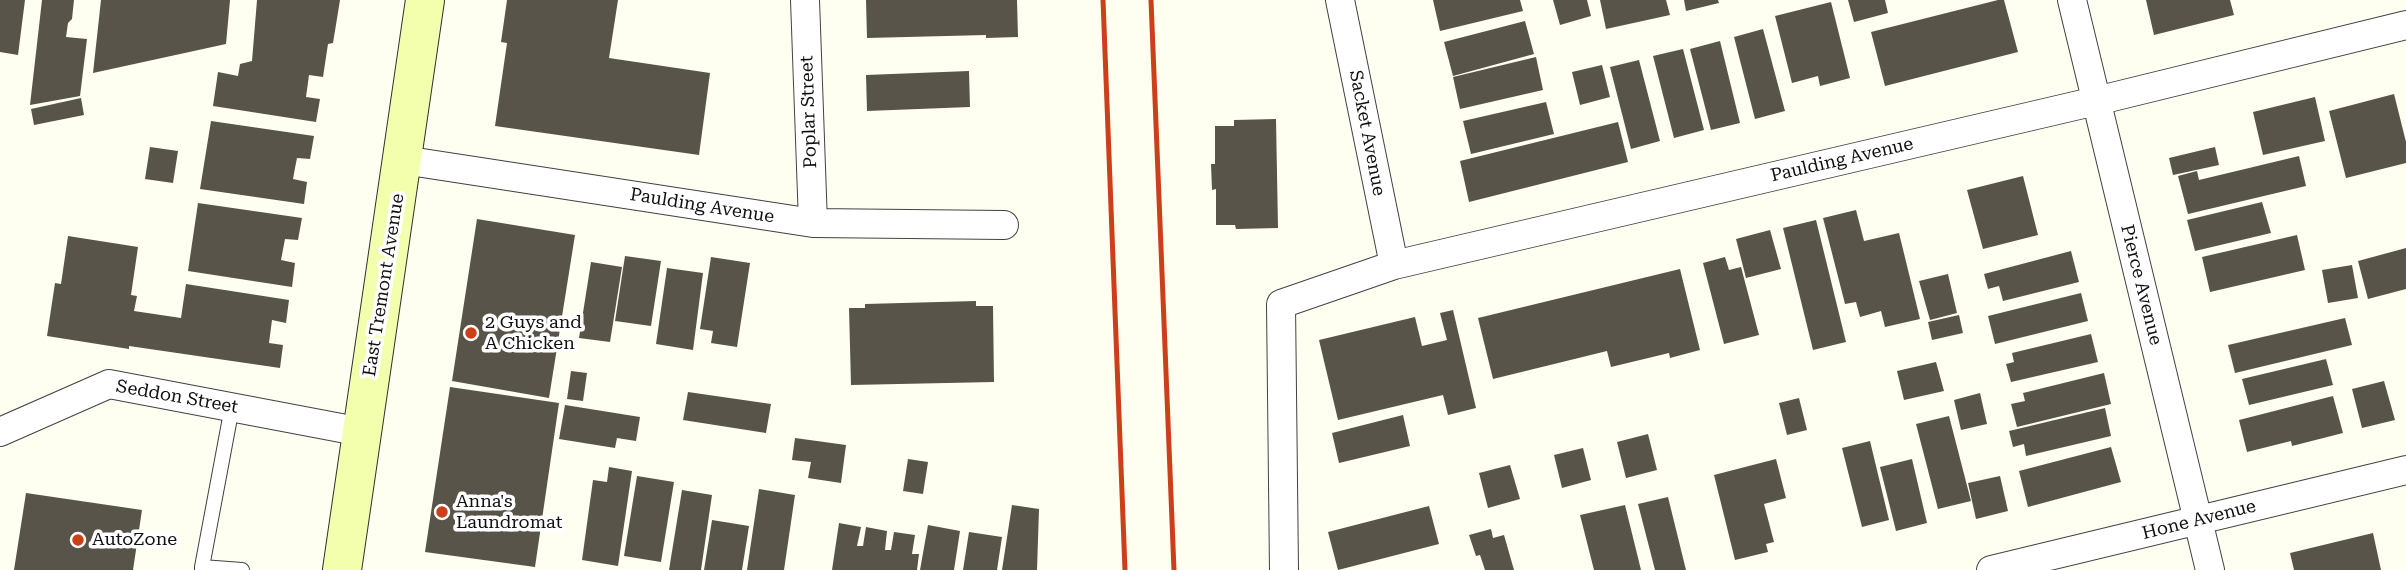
<!DOCTYPE html>
<html>
<head>
<meta charset="utf-8">
<style>
  body { margin:0 }
  canvas { display:block; background:#fefff1 }
</style>
</head>
<body>
<canvas width="2406" height="570"></canvas>
<script>
const ctx = document.querySelector('canvas').getContext('2d');
ctx.lineJoin = 'round';
function fill(path, color) { ctx.fillStyle = color; ctx.fill(path, 'evenodd'); }
const shape = rows => new Path2D(rows.map(r => 'M' + r).join(''));
function strokePath(path, color, width, dash) { ctx.strokeStyle = color; ctx.lineWidth = width; ctx.lineCap = dash ? 'butt' : 'round'; ctx.setLineDash(dash || []); ctx.stroke(path); }
function drawText(font, color, halo, rows, align = 'center') {
  ctx.font = font + ' "Roboto Serif",serif'; ctx.lineWidth = 7; ctx.setLineDash([]); ctx.textBaseline = 'middle'; ctx.strokeStyle = halo; ctx.fillStyle = color; for (const [text, x, y, turn = 0] of rows) {
    ctx.save(); ctx.translate(x, y); ctx.rotate((+turn || 0) * Math.PI / 180); ctx.textAlign = isNaN(turn) ? turn : align; if (halo) ctx.strokeText(text, 0, 0); ctx.fillText(text, 0, 0); ctx.restore();
  }
}
fill(shape([
  [0,0,25,0,18,55,0,52],
  [42,0,74,0,72,19,68,23,66,37,87,39,80,96,30,105],
  [101,0,230,0,226,44,93,73],
  [257,0,340,0,333,43,328,44,323,77,309,75,306,97,320,99,316,122,213,106,218,72,238,76,240,64,252,61],
  [507,0,618,0,609,58,710,73,699,155,495,126,507,43,501,42],
  [866,0,1017,0,1018,37,986,38,986,35,867,38],
  [1433,0,1520,0,1523,11,1440,31],
  [1553,0,1587,0,1591,16,1560,25],
  [1600,0,1666,0,1670,15,1606,29],
  [1684,0,1718,0,1719,3,1686,11],
  [1848,0,1885,0,1888,13,1854,22],
  [1998,0,2004,0,2018,52,1885,86,1871,32],
  [2146,0,2230,0,2234,15,2154,35],
  [1831,2,1850,78,1820,86,1818,76,1792,83,1775,16],
  [1525,21,1534,54,1453,76,1444,42],
  [1763,29,1785,111,1755,119,1734,37],
  [1720,41,1740,123,1711,130,1690,49],
  [1683,49,1704,130,1674,138,1653,56],
  [1536,57,1543,90,1460,109,1453,77],
  [1639,60,1660,141,1631,149,1610,67],
  [1602,65,1610,97,1580,105,1572,72],
  [969,71,970,107,867,111,866,75],
  [2394,94,2406,142,2406,163,2346,178,2329,111],
  [2315,97,2325,141,2263,155,2253,112],
  [81,98,84,115,34,125,31,109],
  [1546,102,1554,134,1471,154,1463,121],
  [1276,119,1278,228,1236,229,1235,225,1216,225,1216,189,1212,190,1211,164,1215,164,1215,126,1234,126,1234,120],
  [211,121,314,136,310,159,297,158,295,168,293,179,307,182,304,204,200,189],
  [1618,122,1628,162,1469,202,1460,161],
  [150,147,178,151,173,183,145,179],
  [2215,147,2219,165,2173,175,2169,158],
  [2299,156,2306,186,2188,214,2178,176,2197,171,2199,180],
  [2023,176,2038,235,1983,249,1967,190],
  [2262,202,2271,233,2195,251,2187,220],
  [198,203,302,218,298,240,285,239,281,260,295,263,292,287,188,271],
  [1856,210,1864,241,1899,233,1920,319,1885,327,1881,311,1860,317,1856,302,1845,304,1823,218],
  [477,219,575,235,549,398,452,381],
  [1816,220,1846,342,1813,350,1783,228],
  [1770,230,1781,269,1746,278,1736,239],
  [2297,235,2305,270,2210,292,2202,257],
  [68,236,138,247,131,295,137,296,134,311,181,318,186,284,289,300,286,323,272,320,269,343,283,345,280,368,129,346,129,349,47,336,55,283,61,284],
  [2406,248,2406,289,2368,299,2358,261],
  [2071,251,2079,282,2003,301,1999,286,1988,289,1984,274],
  [625,256,661,261,651,326,615,321],
  [711,257,750,263,737,347,711,343,713,331,700,329],
  [1725,257,1729,270,1741,267,1759,335,1724,344,1703,263],
  [591,262,622,267,610,342,579,338],
  [2352,265,2358,298,2328,303,2322,270],
  [667,268,703,273,693,350,656,344],
  [1680,269,1700,350,1670,358,1669,353,1611,367,1607,351,1493,379,1478,318],
  [1948,274,1957,313,1930,320,1919,281],
  [2081,293,2088,321,1995,344,1988,316],
  [976,301,976,306,993,306,994,382,851,385,849,308,865,308,865,304],
  [1453,310,1476,408,1448,415,1443,395,1338,420,1319,340,1415,317,1422,346,1447,340,1440,313],
  [1959,315,1963,333,1932,340,1928,322],
  [2345,318,2352,345,2235,373,2228,345],
  [2091,334,2098,362,2011,382,2006,364,2014,362,2012,353],
  [2326,359,2333,385,2249,405,2242,379],
  [1936,362,1944,391,1904,400,1897,371],
  [571,371,587,373,583,401,567,399],
  [2104,373,2111,404,2017,427,2011,404,2025,401,2023,393],
  [2384,381,2395,420,2362,428,2352,389],
  [450,387,559,403,535,567,425,552],
  [688,392,771,404,766,433,683,420],
  [1980,393,1987,424,1961,430,1954,400],
  [2333,396,2343,433,2292,446,2291,441,2247,452,2239,420],
  [1799,398,1807,430,1787,435,1779,403],
  [565,405,640,417,636,441,617,438,615,448,559,439],
  [2105,408,2111,436,2026,456,2024,444,2013,447,2009,431],
  [1403,415,1410,446,1339,463,1332,433],
  [1949,416,1971,501,1938,509,1916,424],
  [1648,434,1657,470,1626,478,1617,442],
  [795,438,846,445,841,483,808,478,811,462,792,460],
  [1870,441,1889,520,1862,527,1842,448],
  [2111,447,2121,482,2028,507,2019,471],
  [1583,448,1591,480,1562,488,1554,455],
  [908,459,928,462,923,494,903,491],
  [1776,459,1786,498,1764,504,1774,542,1766,544,1768,552,1735,560,1714,475],
  [1912,459,1927,523,1896,531,1880,467],
  [1510,465,1520,499,1488,508,1479,473],
  [609,467,632,471,618,566,582,560,593,480,607,482],
  [637,476,674,482,661,562,624,556],
  [2000,476,2008,511,1976,519,1968,483],
  [759,489,795,495,784,570,747,570],
  [682,490,712,495,701,570,669,570],
  [26,493,142,510,133,570,14,570],
  [1668,497,1686,570,1655,570,1638,504],
  [1012,505,1039,509,1037,570,1002,570],
  [1625,505,1641,570,1594,570,1580,515],
  [1429,506,1439,544,1338,570,1328,532],
  [712,520,749,526,742,570,704,570],
  [839,523,861,527,857,546,863,546,866,527,887,531,885,550,891,550,894,532,915,535,912,554,919,554,917,570,832,570],
  [928,525,960,531,954,570,920,570],
  [1491,529,1493,538,1504,535,1514,570,1485,570,1480,555,1476,556,1469,535],
  [969,532,1002,537,997,570,963,570],
  [2373,533,2381,570,2294,570,2290,553]
]), '#59544a');
const lane = shape([
  [202,567,232,407],
  [202,570,202,567,242,570]
]);
const street = shape([
  [805,0,813,223],
  [1340,0,1394,265],
  [2072,0,2210,570],
  [403,160,813,223,1004,225],
  [0,432,109,384,362,432],
  [1284,570,1281,304,1394,265,2096,101,2406,25],
  [1991,570,2406,470]
]);
const secondary = shape([
  [342,570,425,0]
]);
strokePath(lane, '#424242', 16);
strokePath(street, '#424242', 30);
strokePath(secondary, '#313131', 40);
strokePath(lane, '#fff', 14);
strokePath(street, '#fff', 28);
strokePath(secondary, '#f3ffac', 38);
strokePath(shape([
  [1103,0,1125,570],
  [1151,0,1174,570]
]), '#cb3f1b', 5);
for (const [x, y, r, color] of [
  [471,333,7,"#cb3f1b"],
  [442,512,7,"#cb3f1b"],
  [78,540,7,"#cb3f1b"]
]) { const dot = new Path2D(); dot.arc(x, y, r, 0, 2 * Math.PI); ctx.fillStyle = color; ctx.fill(dot); strokePath(dot, '#fff', 2.5); }
drawText('18px', '#0f0f0f', '#fff', [
  ["Poplar Street",809,112,-92],
  ["Sacket Avenue",1367,133,79],
  ["Paulding Avenue",1842,160,-13],
  ["Paulding Avenue",702,206,9],
  ["East Tremont Avenue",384,285,-81],
  ["Pierce Avenue",2141,285,76],
  ["Seddon Street",177,397,10],
  ["Hone Avenue",2199,520,-14]
]);
drawText('18px', '#0f0f0f', '#fff', [
  ["2 Guys and",485,323],
  ["A Chicken",485,344],
  ["Anna's",456,502],
  ["Laundromat",456,523],
  ["AutoZone",92,540]
], 'left');
</script>
</body>
</html>
